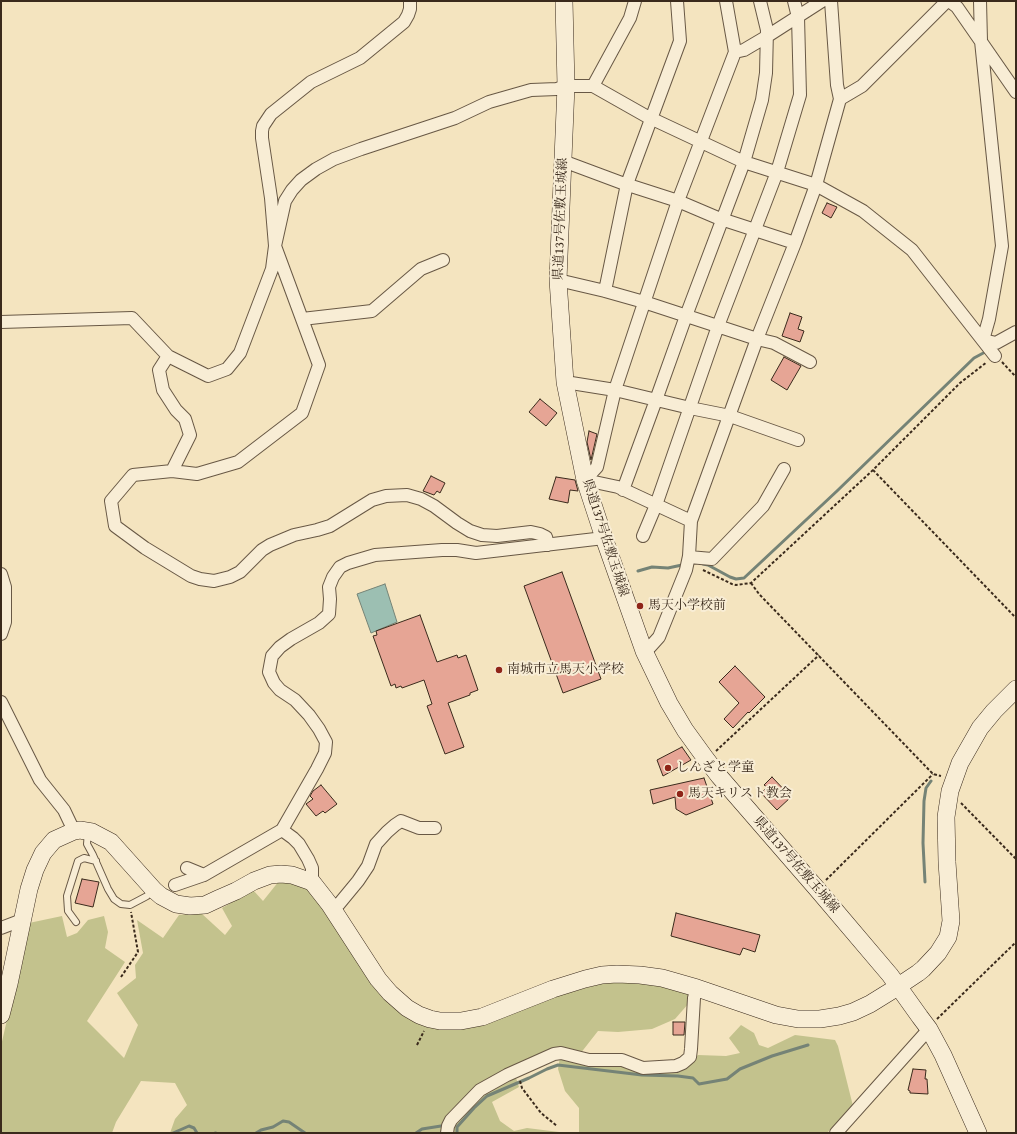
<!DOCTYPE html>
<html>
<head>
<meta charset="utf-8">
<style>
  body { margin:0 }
  #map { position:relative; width:1017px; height:1134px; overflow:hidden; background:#f4e4bf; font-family:"Gentium Book Plus",serif }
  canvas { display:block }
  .frame { position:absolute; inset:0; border:2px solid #3a2a1c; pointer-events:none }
</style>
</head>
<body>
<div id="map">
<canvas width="1017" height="1134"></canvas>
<div class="frame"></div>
</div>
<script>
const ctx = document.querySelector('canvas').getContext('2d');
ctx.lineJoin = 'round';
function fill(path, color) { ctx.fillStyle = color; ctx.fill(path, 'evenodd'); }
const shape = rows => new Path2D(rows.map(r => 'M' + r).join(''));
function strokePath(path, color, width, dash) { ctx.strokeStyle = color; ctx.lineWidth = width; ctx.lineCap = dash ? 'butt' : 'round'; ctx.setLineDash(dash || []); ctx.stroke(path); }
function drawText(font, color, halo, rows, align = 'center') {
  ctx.font = font + ' "Gentium Book Plus","Noto Serif JP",serif'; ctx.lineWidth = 4; ctx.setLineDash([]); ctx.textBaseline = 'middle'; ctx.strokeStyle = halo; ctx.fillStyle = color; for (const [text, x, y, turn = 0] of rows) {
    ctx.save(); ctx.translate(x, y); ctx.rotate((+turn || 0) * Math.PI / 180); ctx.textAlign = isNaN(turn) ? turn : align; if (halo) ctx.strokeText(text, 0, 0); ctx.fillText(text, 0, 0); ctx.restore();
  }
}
fill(shape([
  [279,881,295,881,320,899,342,931,344,942,369,973,444,1027,615,980,691,990,689,1003,675,1019,652,1029,618,1032,598,1031,580,1054,557,1049,477,1087,444,1133,170,1133,175,1119,187,1105,175,1083,141,1081,116,1122,112,1133,1,1133,1,1046,29,923,62,916,67,937,77,933,88,920,104,916,108,932,105,948,125,962,87,1021,124,1058,138,1025,117,993,136,978,135,965,143,953,137,920,163,938,179,915,201,913,225,935,232,926,222,908,253,890,263,901],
  [741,1025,754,1033,759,1045,768,1048,795,1035,835,1040,838,1046,853,1106,827,1133,579,1133,579,1108,565,1091,558,1069,560,1057,687,1066,698,1055,726,1056,740,1053,729,1038],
  [516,1078,519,1087,492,1102,500,1121,514,1131,527,1128,559,1132,560,1133,452,1133,455,1124,481,1095]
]), '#c3c28d');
const water = shape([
  [385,584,397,622,371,633,357,594,385,584]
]);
fill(water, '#9cbfb2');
strokePath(water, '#758376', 1);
strokePath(shape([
  [703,564,708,565,730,577,736,579,744,578,837,491,974,358,987,351],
  [638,571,652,567,668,568,682,565],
  [925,882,923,843,924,801,926,788,931,781],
  [173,1133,189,1126,194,1128,197,1133],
  [215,1133,216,1133],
  [256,1133,261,1130,273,1127,283,1121,289,1122,305,1133],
  [416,1133,422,1129,441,1126],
  [457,1133,457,1127,474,1108,487,1096,529,1078,547,1069,558,1065,642,1075,678,1076,693,1078,699,1084,727,1079,740,1069,772,1056,808,1045]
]), '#758376', 3);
const building = shape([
  [827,203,837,207,831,218,822,213,827,203],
  [790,313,802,317,798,329,804,331,800,342,782,336,790,313],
  [784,357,801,366,787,390,771,380,784,357],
  [540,399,557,413,546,426,529,412,540,399],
  [589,431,597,434,591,460,587,442,589,431],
  [431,476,445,483,440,493,437,491,434,495,423,491,431,476],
  [556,477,575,480,578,491,570,490,568,503,549,499,556,477],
  [562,572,601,679,563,693,524,586,562,572],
  [420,615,437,662,457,655,458,658,466,655,478,690,470,693,470,695,448,703,464,747,445,754,427,706,432,704,424,680,402,688,401,686,396,688,395,684,391,686,373,636,377,635,376,631,420,615],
  [735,666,765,697,749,713,748,712,733,728,724,719,739,703,719,682,735,666],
  [682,747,691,760,663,776,657,760,682,747],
  [772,777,791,797,777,810,761,793,767,787,764,785,772,777],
  [704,778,713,804,686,815,676,809,675,797,653,804,650,790,704,778],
  [321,785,337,804,325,813,323,811,316,816,306,804,313,799,310,796,313,791,321,785],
  [82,879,99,882,93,907,75,903,82,879],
  [676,913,760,935,755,952,743,948,740,955,671,936,676,913],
  [673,1022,685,1022,684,1035,673,1035,673,1022],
  [913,1069,926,1070,925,1079,927,1079,928,1094,910,1093,910,1091,908,1090,913,1069]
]);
fill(building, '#e6a595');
strokePath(building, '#3a2a1c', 1);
const lane = shape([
  [88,832,87,844,93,855,108,889,114,899,121,904,130,905,147,896,152,891],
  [76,922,68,911,67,896,78,861,84,858,96,861]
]);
const street = shape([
  [410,1,410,9,408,15,404,22,360,58,311,82,271,114,263,126,262,131,262,138,271,198,275,246,319,365,302,413,238,462,197,474,172,471,133,475,111,501,115,526,145,548,191,576,200,579,214,581,230,577,240,572,262,550,270,545,294,535,317,530,330,526,372,500,386,496,407,495,421,499,434,506,457,523,470,531,482,535,497,536,531,532,540,534,546,537,548,545],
  [949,1,957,7,1016,92],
  [980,1,981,41,1002,246,989,319,983,340],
  [735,52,744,50,766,37,822,1],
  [593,86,630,18,635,1],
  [840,99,862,86,947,1],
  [563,161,622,183,678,201,718,218,795,243],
  [558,280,605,291,644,302,757,339,774,343,810,362],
  [605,291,627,184,680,41,677,1],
  [302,319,372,311,421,269,443,260],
  [1,322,132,318,168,356,208,376,227,369,240,353,272,269,275,246,285,201,292,190,301,180,316,169,334,159,361,149,455,118,489,102,531,90,557,89,566,86,593,86,646,116,744,162,816,185,863,211,912,250,995,356],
  [983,340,996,343,1016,332],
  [168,356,159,370,163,390,176,410,185,419,190,435,172,471],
  [565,382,615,390,690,408,730,416,798,440],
  [585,480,597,467,615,390,678,201,735,52,726,1],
  [585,480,618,487,691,521],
  [623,490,656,400,686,316,744,162,762,100,766,73,767,30,760,1],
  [643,536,656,505,718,326,777,172,800,95,798,17,794,1],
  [689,557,712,559,763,506,784,469],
  [1,574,5,587,5,622,1,634],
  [644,651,650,647,659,637,686,570,689,556,691,521,757,339,795,243,816,185,840,99,837,85,831,1],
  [1,702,40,780,64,810,74,831],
  [187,868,204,875],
  [312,882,312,868,308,859,299,844,293,838,282,830,317,769,325,753,326,742,319,729,309,715,295,700,280,690,274,683,269,672,272,656,280,647,291,639,319,623,329,614,330,599,329,587,333,577,340,567,348,563,375,555,442,550,457,550,476,553,604,538],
  [175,885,204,875,282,830],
  [333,909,339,904,358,881,368,866,376,844,387,832,395,825,401,821,419,828,435,828],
  [1,928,22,920],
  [447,1133,448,1126,451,1120,480,1090,507,1075,554,1054,561,1053,589,1060,622,1060,643,1068,676,1066,683,1063,690,1057,691,1049,694,998,697,988],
  [836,1133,929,1029]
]);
const secondary = shape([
  [564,1,566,86,558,280,565,382,585,480,604,538,644,651,669,703,685,730,706,759,719,776,817,889,890,975,920,1017,929,1029,943,1055,978,1133],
  [1,1015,9,984,29,889,35,870,43,853,54,840,74,831,80,830,92,832,111,842,154,890,161,896,176,904,190,906,205,905,220,898,236,891,254,881,270,875,281,874,292,875,312,882,330,905,378,979,390,993,407,1008,419,1015,430,1019,440,1021,461,1021,482,1017,553,989,585,979,602,975,617,974,640,975,662,978,697,988,776,1015,798,1019,820,1019,839,1016,853,1012,870,1004,891,991,918,973,923,969,938,953,948,937,951,921,947,862,946,817,950,791,960,763,980,728,994,711,1016,689]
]);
strokePath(lane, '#685845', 8);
strokePath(street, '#685845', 14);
strokePath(secondary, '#3a2a1c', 18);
strokePath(shape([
  [1002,362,1016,377],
  [873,470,1016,618],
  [703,570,732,584,736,585,751,583,873,470,960,383,987,362],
  [751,583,759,594,933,774,941,776],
  [716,751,819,655],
  [961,803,1016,859],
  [826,880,933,774],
  [121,977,138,952,131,912],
  [937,1019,1016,942],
  [417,1045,424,1031],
  [520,1081,522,1088,541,1113,557,1126]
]), '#3a2a1c', 2, [3, 2]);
strokePath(lane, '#f8edd5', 6);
strokePath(street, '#f8edd5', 12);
strokePath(secondary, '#f8edd5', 17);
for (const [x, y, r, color] of [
  [640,606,4,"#8f2418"],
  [499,670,4,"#8f2418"],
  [668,768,4,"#8f2418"],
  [680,794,4,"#8f2418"]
]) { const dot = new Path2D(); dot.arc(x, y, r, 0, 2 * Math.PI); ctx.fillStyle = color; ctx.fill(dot); strokePath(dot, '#f8edd5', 1.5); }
drawText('13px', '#3a2a1c', '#f8edd5', [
  ["県道137号佐敷玉城線",561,219,-88],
  ["県道137号佐敷玉城線",605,538,72],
  ["県道137号佐敷玉城線",796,865,49]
]);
drawText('13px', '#3a2a1c', '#f8edd5', [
  ["馬天小学校前",648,606],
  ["南城市立馬天小学校",507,670],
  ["しんざと学童",676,768],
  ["馬天キリスト教会",688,794]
], 'left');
</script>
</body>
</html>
